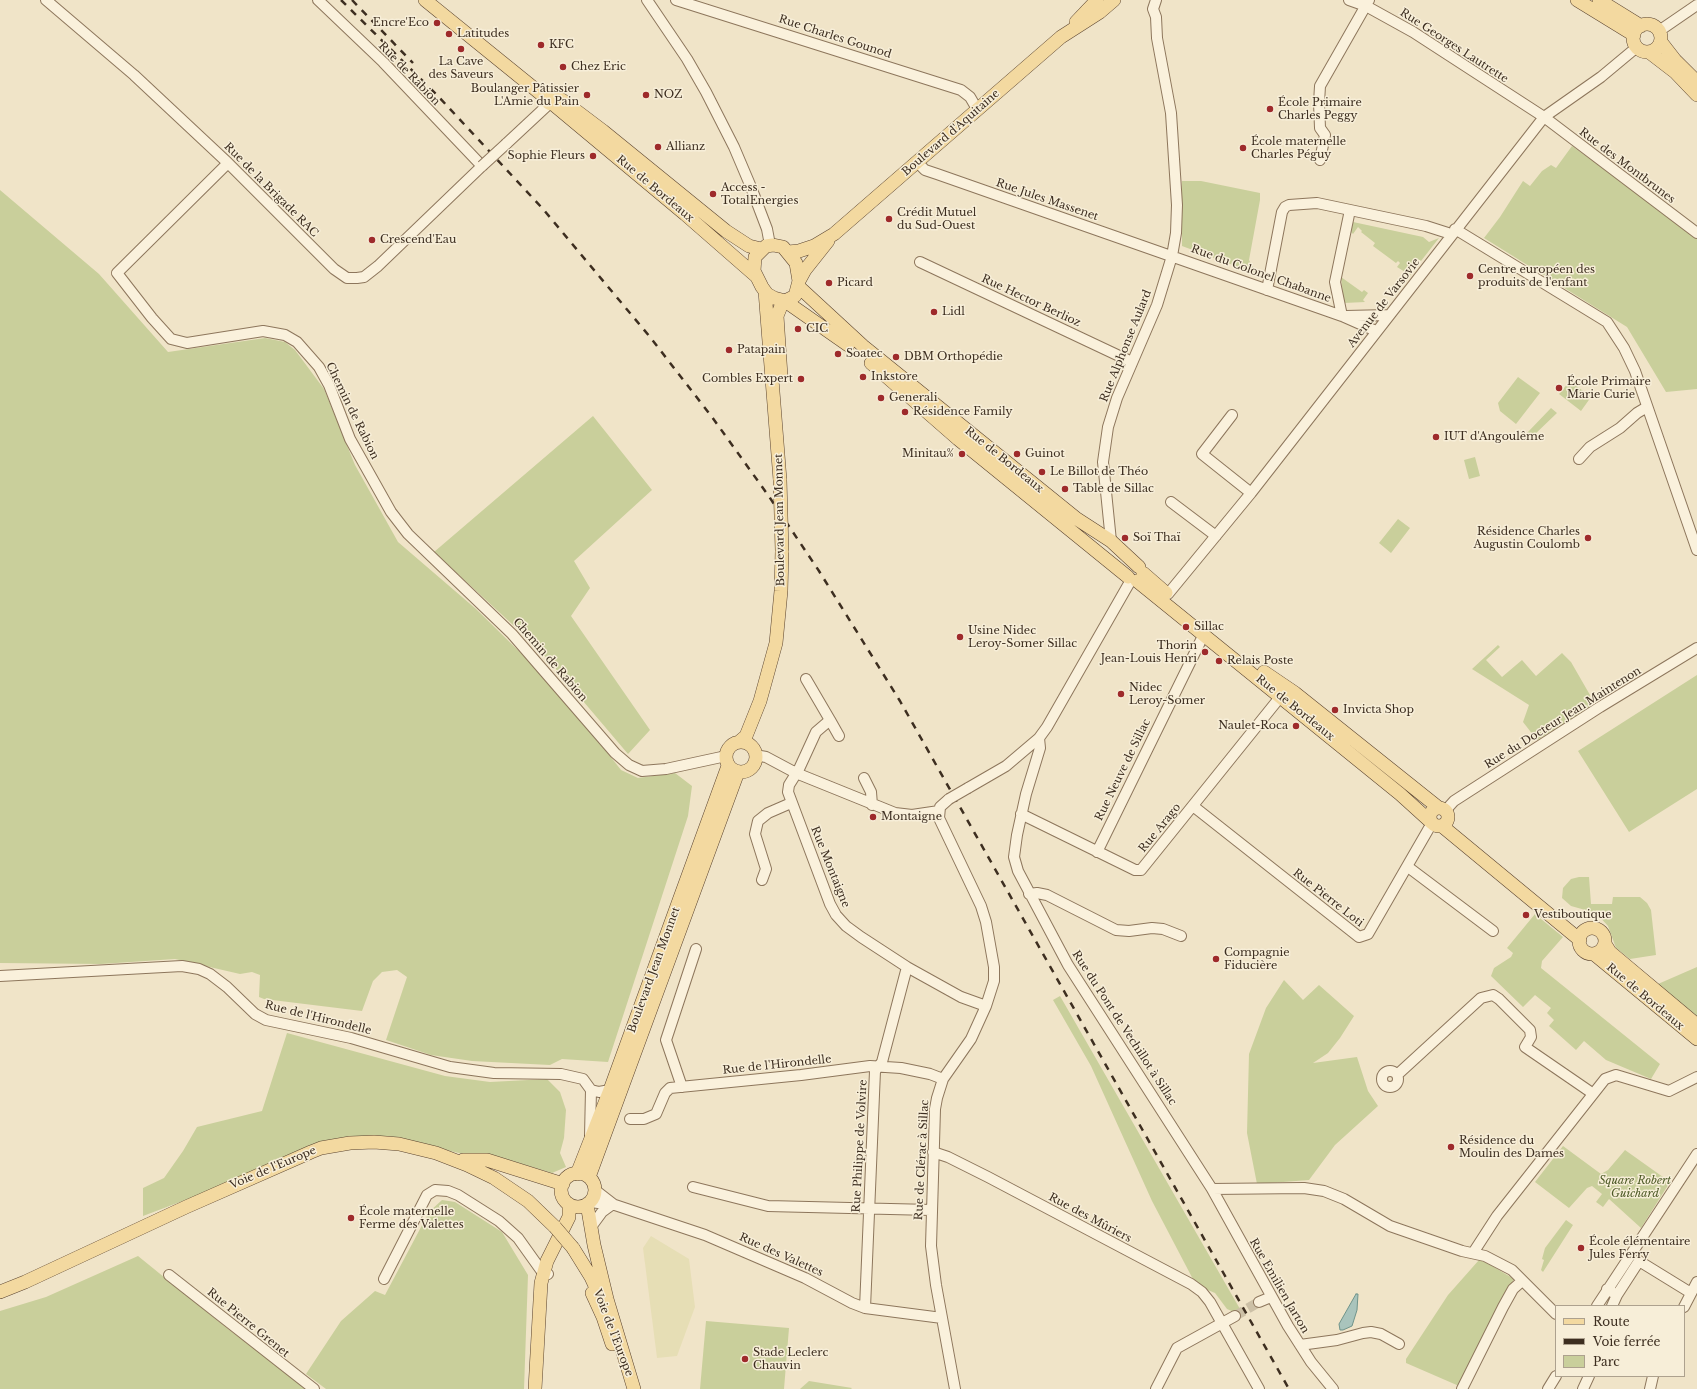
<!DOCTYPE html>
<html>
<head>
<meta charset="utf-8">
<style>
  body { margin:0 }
  #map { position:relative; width:1697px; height:1389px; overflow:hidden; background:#f0e4c8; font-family:"Libre Baskerville",serif }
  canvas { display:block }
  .legend { position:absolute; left:1555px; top:1305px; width:130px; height:72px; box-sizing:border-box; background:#f7eed8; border:1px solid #ada18e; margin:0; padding:5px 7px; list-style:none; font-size:12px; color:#3d2e20 }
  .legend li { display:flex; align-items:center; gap:8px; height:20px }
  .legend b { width:20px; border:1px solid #ada18e }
</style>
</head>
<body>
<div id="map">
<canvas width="1697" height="1389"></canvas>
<ul class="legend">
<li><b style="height:5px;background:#f3d9a0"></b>Route</li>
<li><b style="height:5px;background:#3d2e20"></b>Voie ferrée</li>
<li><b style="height:11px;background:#c9cf9b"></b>Parc</li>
</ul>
</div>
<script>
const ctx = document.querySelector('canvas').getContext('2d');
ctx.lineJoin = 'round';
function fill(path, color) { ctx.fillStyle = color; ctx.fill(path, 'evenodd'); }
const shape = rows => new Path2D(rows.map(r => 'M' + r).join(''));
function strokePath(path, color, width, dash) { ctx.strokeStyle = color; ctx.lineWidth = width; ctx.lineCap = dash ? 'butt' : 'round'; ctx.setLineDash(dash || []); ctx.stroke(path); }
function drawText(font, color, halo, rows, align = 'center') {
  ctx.font = font + ' "Libre Baskerville",serif'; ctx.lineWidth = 3; ctx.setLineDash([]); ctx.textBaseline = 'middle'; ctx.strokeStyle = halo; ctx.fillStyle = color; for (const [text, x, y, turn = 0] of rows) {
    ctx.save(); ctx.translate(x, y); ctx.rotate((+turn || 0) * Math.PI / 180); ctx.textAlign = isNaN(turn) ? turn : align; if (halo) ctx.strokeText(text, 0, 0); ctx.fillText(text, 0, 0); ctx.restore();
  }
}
fill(shape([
  [651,1236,689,1259,695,1307,677,1356,657,1358,643,1248]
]), '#e6deb5');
fill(shape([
  [1572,146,1697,236,1697,389,1666,392,1627,327,1484,238,1500,217,1523,181,1530,186,1542,171,1551,165,1556,168],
  [1182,181,1201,181,1260,193,1260,200,1249,260,1255,271,1260,275,1182,246],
  [0,190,99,274,168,352,265,338,285,342,295,350,324,389,355,465,398,542,476,609,536,668,581,719,621,770,638,778,675,773,692,786,688,816,608,1062,562,1059,550,1065,472,1061,431,1055,386,1040,407,977,397,970,382,972,373,981,362,1011,264,999,259,997,260,975,252,972,240,974,175,959,101,964,0,963],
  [1353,222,1423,237,1429,242,1439,238,1421,261,1417,259,1409,268,1413,272,1410,275,1397,267,1400,263,1398,261,1396,263,1373,246,1375,243,1361,232,1362,231,1358,227,1353,234,1351,232],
  [1341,277,1362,292,1364,290,1368,293,1363,300,1365,302,1344,303],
  [1518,377,1540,393,1516,424,1500,411,1498,403],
  [1570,381,1591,397,1581,411,1559,394],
  [1551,408,1557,413,1532,437,1527,433],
  [593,416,652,490,574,561,590,588,571,616,650,730,628,754,538,648,434,552],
  [1475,457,1480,476,1469,479,1464,460],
  [1398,519,1410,528,1391,553,1379,543],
  [1498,645,1500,647,1486,660,1502,677,1522,660,1536,676,1562,653,1571,662,1590,695,1591,708,1537,740,1523,722,1529,705,1472,669],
  [1697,675,1697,789,1629,832,1578,751],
  [1579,877,1589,877,1591,904,1612,904,1613,897,1640,897,1647,903,1651,910,1656,955,1630,959,1616,948,1608,926,1596,913,1571,906,1562,898,1563,888,1571,879],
  [1535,914,1563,937,1542,961,1541,968,1660,1064,1651,1079,1606,1060,1584,1041,1576,1050,1549,1026,1554,1020,1547,1013,1551,1008,1535,995,1523,1007,1491,976,1494,968,1511,957,1513,953,1507,948],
  [1697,967,1697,1016,1658,984],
  [1284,980,1303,1000,1319,985,1354,1016,1340,1038,1328,1053,1313,1063,1357,1057,1368,1091,1378,1106,1335,1145,1309,1180,1257,1184,1247,1133,1249,1054,1266,1008],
  [1060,996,1240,1309,1234,1312,1227,1309,1215,1293,1196,1285,1152,1201,1091,1066,1053,1000],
  [287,1033,445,1076,490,1082,547,1079,560,1092,566,1110,564,1138,560,1153,566,1167,552,1173,502,1158,467,1155,388,1136,349,1138,143,1216,143,1188,164,1178,183,1151,197,1127,262,1111],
  [1563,1146,1601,1174,1608,1170,1625,1150,1670,1182,1641,1228,1609,1199,1603,1207,1596,1202,1602,1194,1592,1186,1587,1188,1569,1208,1535,1182],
  [442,1200,455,1202,502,1232,528,1275,524,1389,326,1389,306,1374,341,1321,375,1291,385,1295,429,1212],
  [1566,1220,1573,1225,1543,1272,1541,1270,1544,1260,1542,1259,1545,1248],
  [138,1256,228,1329,308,1389,0,1389,0,1311,46,1297],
  [1479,1260,1487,1263,1514,1279,1459,1386,1406,1363,1406,1359,1448,1295],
  [706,1321,789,1328,784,1389,700,1389],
  [809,1381,852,1388,851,1389,800,1389]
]), '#c9cf9b');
const water = shape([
  [1356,1294,1358,1294,1357,1310,1352,1326,1343,1330,1340,1330,1339,1324,1356,1294]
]);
fill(water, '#a9c4bc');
strokePath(water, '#6f938a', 1);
strokePath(shape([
  [1235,1316,1259,1302]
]), '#ccc0a6', 10, [10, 5]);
const minor = shape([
  [46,0,134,75,228,163,334,269,347,278,357,278,364,277,378,266,482,166,383,62,318,0],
  [647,0,687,59,706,92,734,147,751,187,767,229,770,245],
  [676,0,961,90,970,97,977,109],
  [1349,0,1366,6,1413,32,1544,117,1697,233],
  [1659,31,1697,5],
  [506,144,550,103],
  [1320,160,1325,135,1320,128,1319,103,1320,86,1369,0],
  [917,162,925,170,937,174,1342,316,1376,331],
  [228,163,117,273,152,318,171,339,187,343,263,331,285,335,297,342,319,367,329,385,350,439,391,512,408,534,512,634,615,753,629,765,642,771,666,769,726,756],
  [1455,229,1607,322,1624,348,1635,371,1697,550],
  [920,262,1132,362],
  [1267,290,1282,212,1285,207,1289,205,1317,203,1426,226,1451,234],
  [1342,316,1335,282,1350,210],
  [1346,316,1389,315],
  [1232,415,1202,454,1251,493],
  [1579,459,1590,447,1620,428,1637,413,1647,407],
  [1171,502,1216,536],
  [1111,541,1103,462,1108,427,1117,398,1157,305,1172,256,1176,233,1177,205,1171,113,1157,38,1156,17,1153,9,1156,0],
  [1168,594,1251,493,1544,117,1601,77,1637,47],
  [806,679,830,720,816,732,799,769,789,785,788,792,830,904,836,915,846,926,861,937,907,967,961,997,986,1006],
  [830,720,839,736],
  [1039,738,1040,748,1026,794,1017,835,1014,857,1018,871,1068,965,1212,1189,1288,1326,1311,1362,1333,1389],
  [755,755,766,757,796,773,895,813,912,815,939,811],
  [864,778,871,792,872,805],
  [968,788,1006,766,1039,738,1047,727,1131,580],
  [949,799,940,807,939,818,981,906,986,922,994,967,994,981,986,1006,971,1039,943,1079,937,1098,935,1109,931,1246,936,1285,955,1389],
  [1193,806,1359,937,1368,934,1432,823],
  [1445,811,1454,801,1600,707,1697,648],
  [1021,814,1135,870,1141,870,1281,696],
  [1097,852,1204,634],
  [1408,867,1493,931],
  [762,880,766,869,755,834,758,821,768,813,791,803],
  [1029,894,1037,893,1047,895,1116,930,1129,931,1152,928,1163,929,1181,936],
  [0,976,182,966,199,969,210,974,227,987,255,1014,266,1020,351,1038,450,1067,494,1073,561,1074,583,1079,591,1090,599,1092,610,1090],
  '1382 1079a8 8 0 1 1 16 0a8 8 0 1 1-16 0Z',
  [1397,1075,1481,998,1493,995,1499,999,1530,1030,1531,1037,1525,1047,1592,1093],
  [682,1087,666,1040,696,949],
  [630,1119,644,1119,656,1114,665,1093,670,1088,801,1075,870,1066,901,1068,930,1074,943,1079],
  [590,1136,591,1090],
  [933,1152,948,1157,988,1177,1191,1284,1202,1292,1210,1302,1259,1389],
  [693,1187,768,1206,931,1210],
  [1212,1189,1304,1188,1324,1191,1344,1199,1390,1226,1462,1251,1485,1256,1512,1270,1556,1314],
  [595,1190,613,1204],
  [590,1202,615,1205,705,1235,805,1278,852,1303,865,1308,942,1318],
  [591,1227,602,1212,613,1204],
  [1473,1253,1497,1216,1605,1079,1616,1075,1669,1091,1697,1077],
  [169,1275,314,1389],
  [384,1279,427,1195,435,1190,448,1191,458,1195,499,1221,518,1238,543,1273,548,1274],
  [1607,1289,1617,1295,1639,1261,1691,1293],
  [1259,1302,1271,1297],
  [1597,1306,1697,1154],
  [1612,1306,1617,1295],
  [1684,1307,1697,1282],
  [865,1308,875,1071,882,1062,907,967],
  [1300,1345,1337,1340,1363,1333,1371,1332,1381,1334,1399,1344],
  [1156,1389,1177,1348,1235,1316],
  [1462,1389,1503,1307,1513,1289,1522,1281],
  [1548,1389,1556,1376],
  [1583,1389,1589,1376],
  [1650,1389,1653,1376]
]);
const major = shape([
  [425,0,546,98],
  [1577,0,1634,35],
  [1599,0,1641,26],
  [1076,22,1097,0],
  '1633 38a14 14 0 1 1 28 0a14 14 0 1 1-28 0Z',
  [1661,42,1675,60,1697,82],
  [1649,52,1675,72,1697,95],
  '546 98a6 6 0 1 1 12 0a6 6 0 1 1-12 0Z',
  [562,100,603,131,726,231,749,246,761,249],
  [553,104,685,214,756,276],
  [788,252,799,251,814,246,834,234,1061,37,1100,12,1114,0],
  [799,281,796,263,783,247,773,245,766,246,755,257,754,271,762,287,767,294,774,298,785,301,795,296,799,281,805,270,828,241],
  [799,287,863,346,1077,519,1111,541,1139,567],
  [765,291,780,480],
  [785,301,848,345],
  [871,363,958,439,1128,577],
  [781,376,777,316,783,301],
  [1143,573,1166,593],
  [1137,581,1400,794,1432,823],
  [1264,672,1295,693,1439,808],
  [739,742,746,736,760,701,776,643,781,591,782,551],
  '726 757a15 15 0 1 1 30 0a15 15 0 1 1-30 0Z',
  '1430 817a9 9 0 1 1 18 0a9 9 0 1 1-18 0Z',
  [1442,826,1580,940],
  '1579 941a13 13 0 1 1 26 0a13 13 0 1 1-26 0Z',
  [1605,944,1610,952,1697,1025],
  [1594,954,1697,1039],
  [463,1160,487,1160,563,1184],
  '561 1190a17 17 0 1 1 34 0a17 17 0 1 1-34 0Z',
  [577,1174,610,1090,728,766],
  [589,1177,738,772],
  [587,1204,594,1245,607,1299,634,1389],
  [573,1248,591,1277,602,1301],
  [0,1292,25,1282,186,1207,311,1152,321,1148,350,1143,374,1142,399,1144,436,1153,467,1165,494,1178,528,1201,555,1227],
  [592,1293,603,1317,612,1344],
  [535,1389,541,1283,547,1261,569,1217,569,1204]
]);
strokePath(minor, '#8d765c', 12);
strokePath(major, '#5b4430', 14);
strokePath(minor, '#faf1dc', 10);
strokePath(major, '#f3d9a0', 13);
strokePath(shape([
  [341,0,437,95,543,209,650,337,712,417,768,495,819,571,900,701,1289,1389],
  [352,0,413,63]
]), '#3d2e20', 2.5, [7, 7]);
const minorBridge = shape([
  [482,166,506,144],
  [949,799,968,788]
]);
const majorBridge = shape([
  [780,480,782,551],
  [555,1227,573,1248]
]);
strokePath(minorBridge, '#8d765c', 12, []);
strokePath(majorBridge, '#5b4430', 14, []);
strokePath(minorBridge, '#faf1dc', 10);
strokePath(majorBridge, '#f3d9a0', 13);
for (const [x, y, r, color] of [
  [437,23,4,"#9e2a2b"],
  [449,34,4,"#9e2a2b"],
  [541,45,4,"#9e2a2b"],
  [461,49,4,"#9e2a2b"],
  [563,67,4,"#9e2a2b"],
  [587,95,4,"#9e2a2b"],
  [646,95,4,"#9e2a2b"],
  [1270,109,4,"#9e2a2b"],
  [658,147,4,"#9e2a2b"],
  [1243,148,4,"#9e2a2b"],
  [593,156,4,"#9e2a2b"],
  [713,194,4,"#9e2a2b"],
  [889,219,4,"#9e2a2b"],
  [372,240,4,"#9e2a2b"],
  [1470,276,4,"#9e2a2b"],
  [829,283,4,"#9e2a2b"],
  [934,312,4,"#9e2a2b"],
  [798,329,4,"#9e2a2b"],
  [729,350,4,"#9e2a2b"],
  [838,354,4,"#9e2a2b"],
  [896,357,4,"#9e2a2b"],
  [863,377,4,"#9e2a2b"],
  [801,379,4,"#9e2a2b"],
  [1559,388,4,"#9e2a2b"],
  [881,398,4,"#9e2a2b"],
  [905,412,4,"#9e2a2b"],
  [1436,437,4,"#9e2a2b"],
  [962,454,4,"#9e2a2b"],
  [1017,454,4,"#9e2a2b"],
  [1042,472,4,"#9e2a2b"],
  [1065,489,4,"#9e2a2b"],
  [1125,538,4,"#9e2a2b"],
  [1588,538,4,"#9e2a2b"],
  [1186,627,4,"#9e2a2b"],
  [960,637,4,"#9e2a2b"],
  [1205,652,4,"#9e2a2b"],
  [1219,661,4,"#9e2a2b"],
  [1121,694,4,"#9e2a2b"],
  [1335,710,4,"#9e2a2b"],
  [1296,726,4,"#9e2a2b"],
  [873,817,4,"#9e2a2b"],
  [1526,915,4,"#9e2a2b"],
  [1216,959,4,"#9e2a2b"],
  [1451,1147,4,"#9e2a2b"],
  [351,1218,4,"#9e2a2b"],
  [1581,1248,4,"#9e2a2b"],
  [745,1359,4,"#9e2a2b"]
]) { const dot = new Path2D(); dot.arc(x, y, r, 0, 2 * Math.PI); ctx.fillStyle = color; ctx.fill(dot); strokePath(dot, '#f7eed8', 1.5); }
drawText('11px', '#3d2e20', '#f7eed8', [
  ["Encre'Eco",429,23,"right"],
  ["Latitudes",457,34],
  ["KFC",549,45],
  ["La Cave",461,62,"center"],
  ["des Saveurs",461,75,"center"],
  ["Chez Eric",571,67],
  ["Boulanger Pâtissier",579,89,"right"],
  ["L'Amie du Pain",579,102,"right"],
  ["NOZ",654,95],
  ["École Primaire",1278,103],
  ["Charles Peggy",1278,116],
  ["École maternelle",1251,142],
  ["Charles Péguy",1251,155],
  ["Allianz",666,147],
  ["Sophie Fleurs",585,156,"right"],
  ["Access -",721,188],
  ["TotalEnergies",721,201],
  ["Crédit Mutuel",897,213],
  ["du Sud-Ouest",897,226],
  ["Crescend'Eau",380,240],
  ["Centre européen des",1478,270],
  ["produits de l'enfant",1478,283],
  ["Picard",837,283],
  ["Lidl",942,312],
  ["CIC",806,329],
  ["Patapain",737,350],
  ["Soatec",846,354],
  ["DBM Orthopédie",904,357],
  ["Inkstore",871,377],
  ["Combles Expert",793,379,"right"],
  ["École Primaire",1567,382],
  ["Marie Curie",1567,395],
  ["Generali",889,398],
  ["Résidence Family",913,412],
  ["IUT d'Angoulême",1444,437],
  ["Minitau%",954,454,"right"],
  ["Guinot",1025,454],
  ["Le Billot de Théo",1050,472],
  ["Table de Sillac",1073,489],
  ["Résidence Charles",1580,532,"right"],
  ["Augustin Coulomb",1580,545,"right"],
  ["Soï Thaï",1133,538],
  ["Sillac",1194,627],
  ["Usine Nidec",968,631],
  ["Leroy-Somer Sillac",968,644],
  ["Thorin",1197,646,"right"],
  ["Jean-Louis Henri",1197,659,"right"],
  ["Relais Poste",1227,661],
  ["Nidec",1129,688],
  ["Leroy-Somer",1129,701],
  ["Invicta Shop",1343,710],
  ["Naulet-Roca",1288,726,"right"],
  ["Montaigne",881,817],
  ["Vestiboutique",1534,915],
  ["Compagnie",1224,953],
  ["Fiducière",1224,966],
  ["Résidence du",1459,1141],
  ["Moulin des Dames",1459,1154],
  ["École maternelle",359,1212],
  ["Ferme des Valettes",359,1225],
  ["École élémentaire",1589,1242],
  ["Jules Ferry",1589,1255],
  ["Stade Leclerc",753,1353],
  ["Chauvin",753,1366]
], 'left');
drawText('11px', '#3d2e20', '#f7eed8', [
  ["Rue Charles Gounod",835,37,18],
  ["Rue Georges Lautrette",1454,46,33],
  ["Rue de Rabion",409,74,46],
  ["Boulevard d'Aquitaine",951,133,-41],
  ["Rue des Montbrunes",1627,166,37],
  ["Rue de Bordeaux",655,189,40],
  ["Rue de la Brigade RAC",271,190,45],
  ["Rue Jules Massenet",1047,200,19],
  ["Rue du Colonel Chabanne",1261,274,20],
  ["Rue Hector Berlioz",1031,301,25],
  ["Avenue de Varsovie",1384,303,-52],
  ["Rue Alphonse Aulard",1126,346,-68],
  ["Chemin de Rabion",352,411,64],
  ["Rue de Bordeaux",1004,460,39],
  ["Boulevard Jean Monnet",780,520,-91],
  ["Chemin de Rabion",550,660,49],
  ["Rue de Bordeaux",1295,708,39],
  ["Rue du Docteur Jean Maintenon",1563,718,-32],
  ["Rue Neuve de Sillac",1123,770,-64],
  ["Rue Arago",1160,828,-51],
  ["Rue Montaigne",830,867,68],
  ["Rue Pierre Loti",1328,898,38],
  ["Boulevard Jean Monnet",654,970,-70],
  ["Rue de Bordeaux",1645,997,40],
  ["Rue de l'Hirondelle",318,1018,14],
  ["Rue du Pont de Vechillot à Sillac",1124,1028,57],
  ["Rue de l'Hirondelle",777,1065,-6],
  ["Rue Philippe de Volvire",860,1146,-87],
  ["Rue de Clérac à Sillac",922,1160,-87],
  ["Voie de l'Europe",273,1168,-23],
  ["Rue des Mûriers",1090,1218,28],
  ["Rue des Valettes",781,1255,24],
  ["Rue Emilien Jarton",1279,1286,60],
  ["Rue Pierre Grenet",248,1323,39],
  ["Voie de l'Europe",613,1333,69]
]);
drawText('italic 11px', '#4d5a26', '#f7eed8', [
  ["Square Robert",1635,1181],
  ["Guichard",1635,1194]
]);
</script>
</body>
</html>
